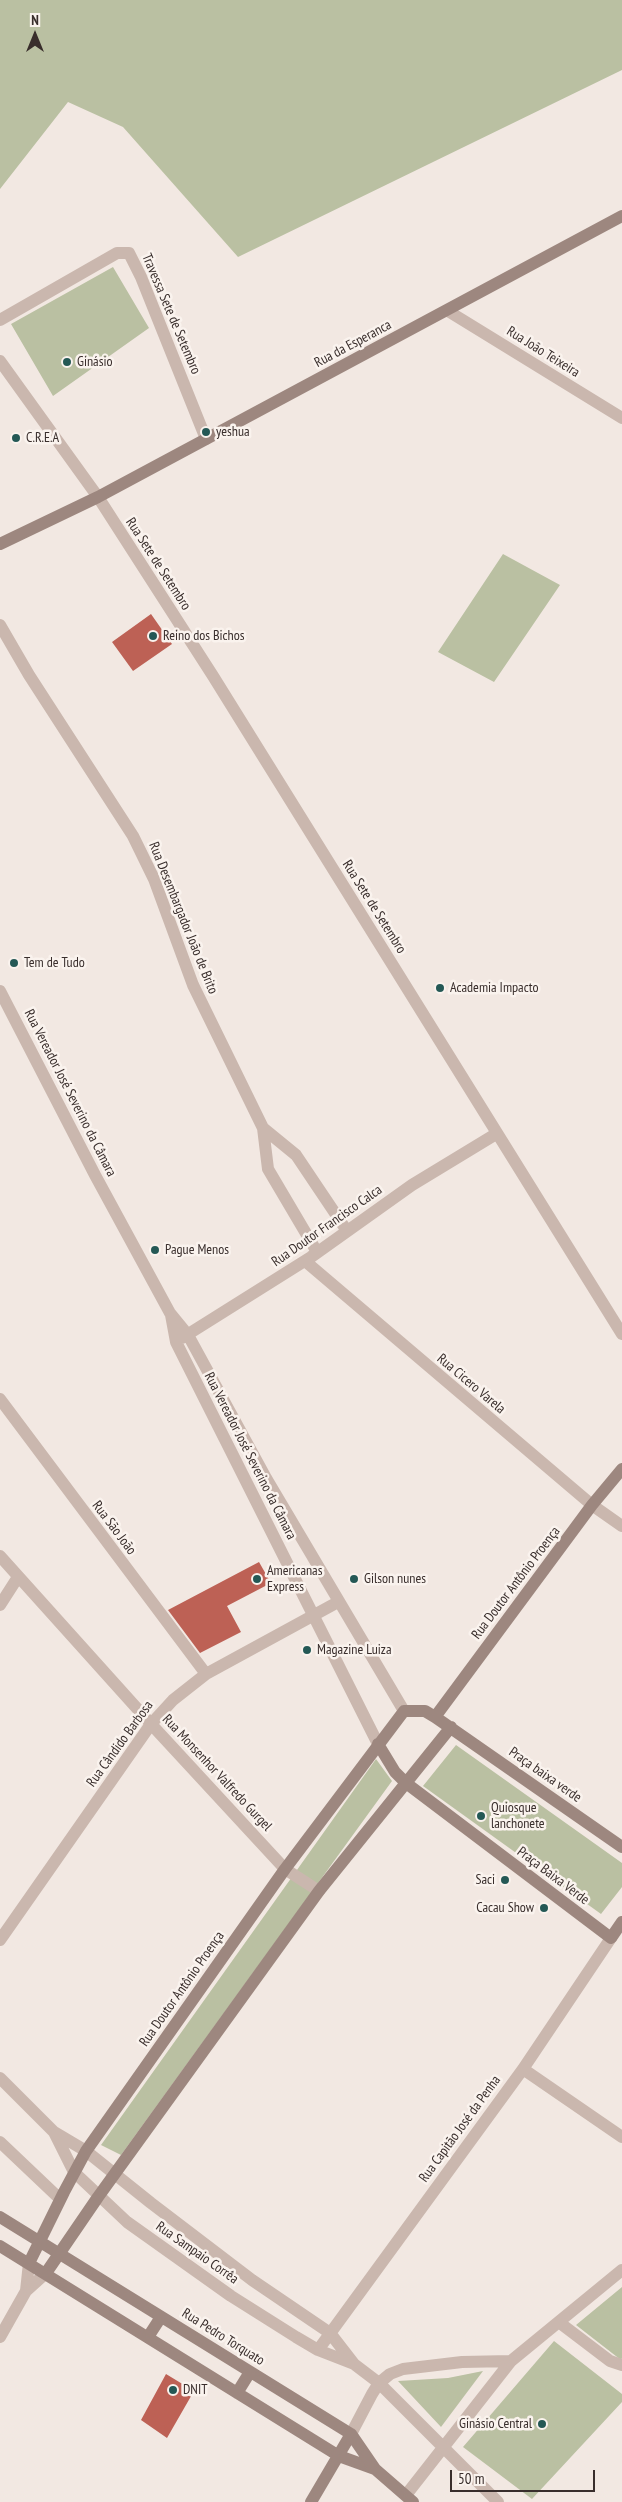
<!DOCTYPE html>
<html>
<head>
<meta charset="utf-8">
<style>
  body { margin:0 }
  #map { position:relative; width:622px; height:2502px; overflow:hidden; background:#f2e8e2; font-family:"PT Sans Narrow",sans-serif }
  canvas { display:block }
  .north { position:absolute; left:10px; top:10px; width:50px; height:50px; -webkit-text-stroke:4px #faf3ee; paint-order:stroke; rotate:0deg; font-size:14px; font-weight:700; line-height:20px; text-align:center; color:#392e2c }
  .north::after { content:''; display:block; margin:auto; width:18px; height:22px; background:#392e2c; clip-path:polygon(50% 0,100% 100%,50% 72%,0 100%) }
  .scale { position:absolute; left:450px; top:2470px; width:145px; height:22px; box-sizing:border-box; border:2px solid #392e2c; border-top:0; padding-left:6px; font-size:15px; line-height:18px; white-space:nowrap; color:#392e2c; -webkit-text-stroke:4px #faf3ee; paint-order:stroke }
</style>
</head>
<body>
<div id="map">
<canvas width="622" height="2502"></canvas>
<div class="north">N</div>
<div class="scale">50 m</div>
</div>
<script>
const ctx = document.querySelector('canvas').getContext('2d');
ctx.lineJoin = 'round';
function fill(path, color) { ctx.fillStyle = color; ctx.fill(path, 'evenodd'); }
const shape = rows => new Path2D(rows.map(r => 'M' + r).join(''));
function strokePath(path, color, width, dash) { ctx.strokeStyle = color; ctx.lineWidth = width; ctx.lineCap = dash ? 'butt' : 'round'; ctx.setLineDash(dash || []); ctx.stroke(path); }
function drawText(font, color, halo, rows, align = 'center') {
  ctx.font = font + ' "PT Sans Narrow",sans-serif'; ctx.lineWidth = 5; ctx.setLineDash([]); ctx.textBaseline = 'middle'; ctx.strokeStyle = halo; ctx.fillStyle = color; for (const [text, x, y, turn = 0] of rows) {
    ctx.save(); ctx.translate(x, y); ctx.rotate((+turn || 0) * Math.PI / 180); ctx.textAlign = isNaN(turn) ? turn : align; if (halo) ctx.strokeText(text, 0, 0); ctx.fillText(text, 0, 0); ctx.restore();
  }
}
fill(shape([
  [0,0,622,0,622,70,238,257,123,127,68,102,0,189],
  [113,267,149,328,53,396,11,324],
  [503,554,560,585,494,682,438,652],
  [456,1745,622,1863,622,1887,601,1914,423,1786],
  [376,1759,392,1781,121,2155,101,2145],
  [622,2287,622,2358,621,2360,576,2325],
  [554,2341,622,2394,622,2402,532,2499,463,2447],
  [483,2371,441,2427,398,2381,448,2378]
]), '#bac0a2');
fill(shape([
  [151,614,172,644,133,671,112,642],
  [259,1562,271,1583,227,1606,241,1632,200,1653,168,1610],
  [166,2374,194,2391,167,2438,141,2420]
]), '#bd6155');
strokePath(shape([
  [448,311,622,418],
  [0,320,117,253,129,253,141,277,206,439],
  [0,361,98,497,213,676,622,1334],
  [0,625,29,675,133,836,154,879,193,985,263,1128,268,1169,317,1252],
  [0,991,95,1175,170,1313,188,1335,266,1478,404,1711],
  [263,1128,296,1155,347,1231],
  [305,1261,592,1505,622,1526],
  [171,1315,176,1342,378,1744],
  [182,1338,311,1257,412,1185,496,1134],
  [0,1399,206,1674],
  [0,1556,151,1724,285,1869,319,1891],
  [0,1605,18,1577],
  [0,1940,151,1724,173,1700,206,1674,338,1602],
  [523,2069,622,2137],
  [0,2078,54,2132,86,2151,151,2203,252,2280,330,2333,354,2364],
  [54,2132,74,2172,127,2222,231,2296,296,2337,318,2350,354,2364,379,2383,498,2502],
  [0,2142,60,2199],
  [26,2291,29,2263],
  [560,2323,610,2361,622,2365],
  [0,2337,26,2291,46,2273],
  [318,2350,523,2069,611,1938],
  [351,2434,372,2394,379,2383,390,2374,403,2369,462,2362,511,2361],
  [406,2495,511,2361,622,2270]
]), '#cab7ae', 12);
strokePath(shape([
  [0,544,98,497,622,216],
  [435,1717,592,1505,622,1469],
  [378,1744,395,1772,406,1783,611,1938,622,1922],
  [0,2217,351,2434,375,2469,413,2502],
  [0,2246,339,2456,375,2469],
  [29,2263,64,2192,86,2151,285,1869,404,1711,425,1711,435,1717,622,1847],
  [46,2273,98,2197,319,1891,451,1727],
  [148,2337,161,2317],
  [237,2393,250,2372],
  [311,2502,351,2434]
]), '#9d877f', 12);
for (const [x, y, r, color] of [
  [67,362,5,"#245855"],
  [206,432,5,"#245855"],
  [16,438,5,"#245855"],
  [153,636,5,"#245855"],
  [14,963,5,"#245855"],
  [440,988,5,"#245855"],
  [155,1250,5,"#245855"],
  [257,1579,5,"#245855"],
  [354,1579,5,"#245855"],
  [307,1650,5,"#245855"],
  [481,1816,5,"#245855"],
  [505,1880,5,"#245855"],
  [544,1908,5,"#245855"],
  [173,2390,5,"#245855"],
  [542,2424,5,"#245855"]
]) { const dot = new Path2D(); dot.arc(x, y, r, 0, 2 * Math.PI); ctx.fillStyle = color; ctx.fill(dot); strokePath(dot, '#faf3ee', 2); }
drawText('14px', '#392e2c', '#faf3ee', [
  ["Travessa Sete de Setembro",171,314,67],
  ["Rua da Esperanca",353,344,-28],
  ["Rua João Teixeira",543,352,32],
  ["Rua Sete de Setembro",158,564,57],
  ["Rua Sete de Setembro",374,907,58],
  ["Rua Desembargador João de Brito",183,918,68],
  ["Rua Vereador José Severino da Câmara",70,1093,63],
  ["Rua Doutor Francisco Calca",327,1226,-35],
  ["Rua Cicero Varela",471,1384,40],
  ["Rua Vereador José Severino da Câmara",250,1456,63],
  ["Rua São João",114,1528,53],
  ["Rua Doutor Antônio Proença",516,1583,-53],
  ["Rua Cândido Barbosa",120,1744,-54],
  ["Rua Monsenhor Valfredo Gurgel",217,1773,47],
  ["Praça baixa verde",545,1775,35],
  ["Praça Baixa Verde",553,1876,37],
  ["Rua Doutor Antônio Proença",182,1989,-55],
  ["Rua Capitão José da Penha",460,2129,-54],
  ["Rua Sampaio Corrêa",197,2253,35],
  ["Rua Pedro Torquato",223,2337,32]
]);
drawText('14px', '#392e2c', '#faf3ee', [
  ["Ginásio",77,362],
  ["yeshua",216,432],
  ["C.R.E.A",26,438],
  ["Reino dos Bichos",163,636],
  ["Tem de Tudo",24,963],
  ["Academia Impacto",450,988],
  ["Pague Menos",165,1250],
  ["Americanas",267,1571],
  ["Express",267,1587],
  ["Gilson nunes",364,1579],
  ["Magazine Luiza",317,1650],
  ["Quiosque",491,1808],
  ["lanchonete",491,1824],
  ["Saci",495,1880,"right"],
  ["Cacau Show",534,1908,"right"],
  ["DNIT",183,2390],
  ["Ginásio Central",532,2424,"right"]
], 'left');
</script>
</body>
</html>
